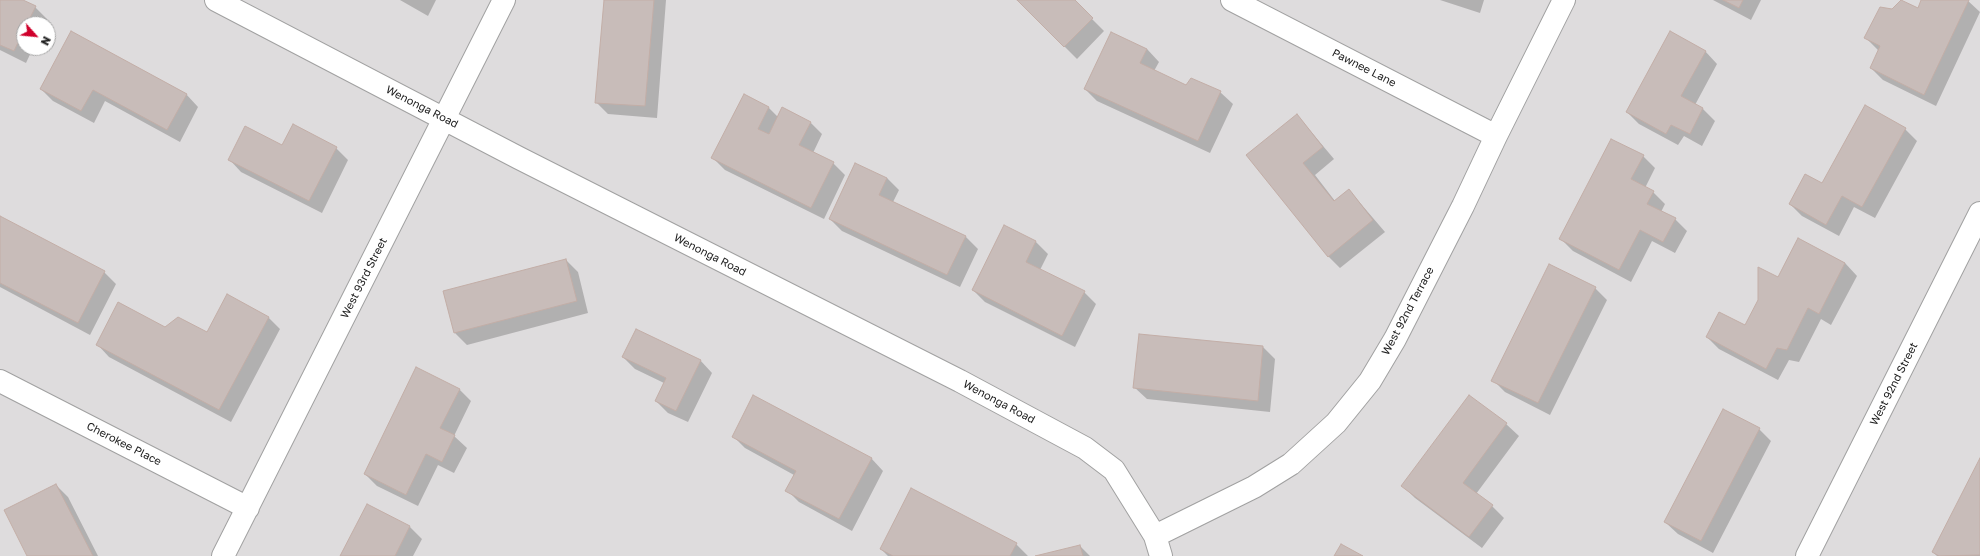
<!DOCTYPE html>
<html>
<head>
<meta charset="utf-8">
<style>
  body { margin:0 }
  #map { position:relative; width:1980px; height:556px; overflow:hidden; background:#f0ebe6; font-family:"Golos Text",sans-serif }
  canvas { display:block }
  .north { position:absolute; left:16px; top:16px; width:40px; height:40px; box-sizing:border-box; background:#fff; border:1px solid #a6a6a6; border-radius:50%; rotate:117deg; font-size:11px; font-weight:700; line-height:16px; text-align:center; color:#202020 }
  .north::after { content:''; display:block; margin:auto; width:14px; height:18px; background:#cf002b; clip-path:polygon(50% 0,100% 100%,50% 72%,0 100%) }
</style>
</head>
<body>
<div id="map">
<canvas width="1980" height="556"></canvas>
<div class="north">N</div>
</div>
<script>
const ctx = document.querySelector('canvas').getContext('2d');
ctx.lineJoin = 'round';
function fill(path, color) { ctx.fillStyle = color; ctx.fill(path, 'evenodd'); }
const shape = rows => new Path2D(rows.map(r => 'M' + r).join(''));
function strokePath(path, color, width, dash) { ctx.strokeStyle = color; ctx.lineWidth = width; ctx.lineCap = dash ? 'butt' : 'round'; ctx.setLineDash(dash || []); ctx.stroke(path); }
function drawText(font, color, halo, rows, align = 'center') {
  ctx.font = font + ' "Golos Text",sans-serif'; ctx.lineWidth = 3.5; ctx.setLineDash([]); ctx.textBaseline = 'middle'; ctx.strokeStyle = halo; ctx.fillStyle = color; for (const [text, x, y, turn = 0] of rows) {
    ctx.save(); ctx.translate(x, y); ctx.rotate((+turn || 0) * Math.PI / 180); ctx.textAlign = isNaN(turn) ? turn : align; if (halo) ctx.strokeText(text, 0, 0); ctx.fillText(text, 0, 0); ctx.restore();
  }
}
fill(shape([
  [0,0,1980,0,1980,556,0,556],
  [24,24,48,24,48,48,24,48]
]), '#dedcdd');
fill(shape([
  [0,0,21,0,35,7,47,19,45,24,24,24,24,48,33,48,26,63,0,50],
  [400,0,436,0,428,16],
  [605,0,666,0,657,118,608,114,596,102],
  [1018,0,1073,0,1104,31,1077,59],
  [1440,0,1484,0,1480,13],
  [1713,0,1761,0,1751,20],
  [1923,0,1967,0,1980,12,1936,106,1883,80,1871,68,1879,51,1866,38,1893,10,1918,9],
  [71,33,186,94,198,107,180,142,105,101,94,123,53,101,41,89],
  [1147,49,1159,62,1154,71,1186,86,1220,92,1233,104,1210,153,1097,101,1085,89],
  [1705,51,1717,64,1695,105,1703,109,1715,121,1702,146,1684,136,1678,145,1639,124,1627,112],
  [744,95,769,108,778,117,810,122,822,134,813,153,833,163,845,175,824,219,725,170,713,158],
  [1297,115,1334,159,1315,175,1335,201,1349,190,1385,232,1340,268,1328,256,1247,155],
  [1905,129,1917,141,1875,218,1854,207,1839,236,1802,216,1790,204,1823,185],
  [283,146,336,148,348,160,322,213,241,172,229,159],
  [1643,156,1655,168,1645,188,1653,192,1665,204,1661,212,1675,219,1687,231,1675,253,1652,241,1631,282,1573,251,1561,239],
  [887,178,899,190,893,202,966,237,978,249,960,287,842,231,830,219],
  [0,217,104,272,116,284,90,335,0,287],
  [1005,226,1036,242,1048,254,1040,270,1084,292,1096,304,1075,347,985,302,973,290],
  [1798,239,1845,263,1857,276,1831,325,1821,319,1799,362,1789,360,1778,380,1719,349,1707,337,1745,327,1778,278],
  [566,260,578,272,588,313,467,345,455,333,444,292],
  [1595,288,1607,300,1550,415,1505,392,1493,380],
  [268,317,280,329,231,422,109,357,97,344,165,328,207,333],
  [1140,335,1263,347,1275,359,1270,412,1147,399,1134,387],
  [623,357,700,360,712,373,688,422,668,413,656,401,664,383,635,369],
  [459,389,471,401,454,436,467,448,454,473,438,465,418,506,377,486,365,474],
  [1469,396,1506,424,1519,436,1476,494,1492,506,1504,518,1482,548,1415,498,1403,486],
  [1759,429,1771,441,1713,553,1678,534,1665,522],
  [733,436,871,458,883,471,852,531,799,502,787,490,794,475,745,448],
  [1980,460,1980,556,1937,556,1933,552],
  [56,485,68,497,98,556,29,556],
  [367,505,410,527,422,539,413,556,341,556],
  [1016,544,1028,556,888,556,881,549],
  [1080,546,1090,556,1039,556]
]), '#0003');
const building = shape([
  [0,0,23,0,36,6,27,24,24,24,24,30,14,51,0,45,0,0],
  [604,0,654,0,645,106,595,103,604,0],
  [1017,0,1075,0,1093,18,1064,47,1017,0],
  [1723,0,1743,0,1739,8,1723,0],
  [1901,0,1918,8,1921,0,1969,0,1924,95,1870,68,1880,46,1864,38,1880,7,1892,9,1901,0],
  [71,31,187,94,167,130,93,90,81,111,40,89,71,31],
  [1670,31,1706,51,1681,96,1703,108,1690,134,1671,125,1666,134,1626,112,1670,31],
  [1111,32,1147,49,1140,63,1186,85,1191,78,1221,91,1198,141,1084,89,1111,32],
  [744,94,769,107,758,129,769,134,782,107,811,122,799,145,834,162,811,208,711,158,744,94],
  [1865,105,1906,128,1862,207,1842,196,1826,225,1789,204,1805,174,1822,183,1865,105],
  [1297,114,1323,147,1303,163,1334,201,1349,189,1373,220,1328,257,1246,155,1297,114],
  [293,124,337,147,309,201,228,160,245,126,282,145,293,124],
  [1611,139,1644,155,1631,179,1654,191,1647,204,1676,218,1663,242,1640,230,1619,270,1559,239,1611,139],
  [855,163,887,178,879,195,966,236,947,275,829,219,855,163],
  [0,216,105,271,78,323,0,283,0,216],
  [1004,225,1036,241,1026,262,1085,291,1062,336,972,290,1004,225],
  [1798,238,1845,263,1819,314,1808,308,1787,350,1777,348,1766,369,1706,337,1719,312,1745,325,1758,300,1758,267,1778,277,1798,238],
  [566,259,577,301,454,333,443,291,566,259],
  [1549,264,1596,287,1538,403,1491,381,1549,264],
  [227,294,269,317,219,410,96,345,118,302,165,327,178,317,207,332,227,294],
  [636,329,701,360,676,411,655,401,666,378,622,357,636,329],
  [1139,334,1263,346,1258,401,1133,388,1139,334],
  [416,367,460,389,440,428,455,435,442,462,426,454,406,495,364,474,416,367],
  [753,395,872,458,839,519,785,491,796,471,732,437,753,395],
  [1469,395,1507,423,1463,483,1493,505,1469,537,1401,486,1469,395],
  [1723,409,1760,428,1701,541,1664,522,1723,409],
  [1980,458,1980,555,1939,556,1932,552,1980,458],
  [56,484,93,556,27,556,4,510,56,484],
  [911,488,1017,543,1010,556,893,556,880,549,911,488],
  [367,504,410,526,395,556,340,556,367,504],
  [1341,544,1363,556,1334,556,1341,544],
  [1080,545,1083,556,1035,556,1080,545]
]);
fill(building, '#c8bcb9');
strokePath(building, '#c3aea7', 1);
const minor = shape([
  [216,0,519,158,960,381,1085,448,1114,470,1155,536,1161,556],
  [1232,0,1496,136],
  [0,381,248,508],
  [1155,536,1254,487,1291,464,1336,423,1370,381,1395,339,1463,206,1496,136,1564,0],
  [223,556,504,0],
  [1807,556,1980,213]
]);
strokePath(minor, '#a1a1a1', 24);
strokePath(minor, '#fff', 22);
drawText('11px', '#202020', '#fff', [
  ["Pawnee Lane",1364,68,27],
  ["Wenonga Road",422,107,27],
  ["Wenonga Road",710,255,27],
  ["West 93rd Street",364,278,-63],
  ["West 92nd Terrace",1408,311,-62],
  ["West 92nd Street",1894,384,-63],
  ["Wenonga Road",999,402,28],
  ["Cherokee Place",124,444,27]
]);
</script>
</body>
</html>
